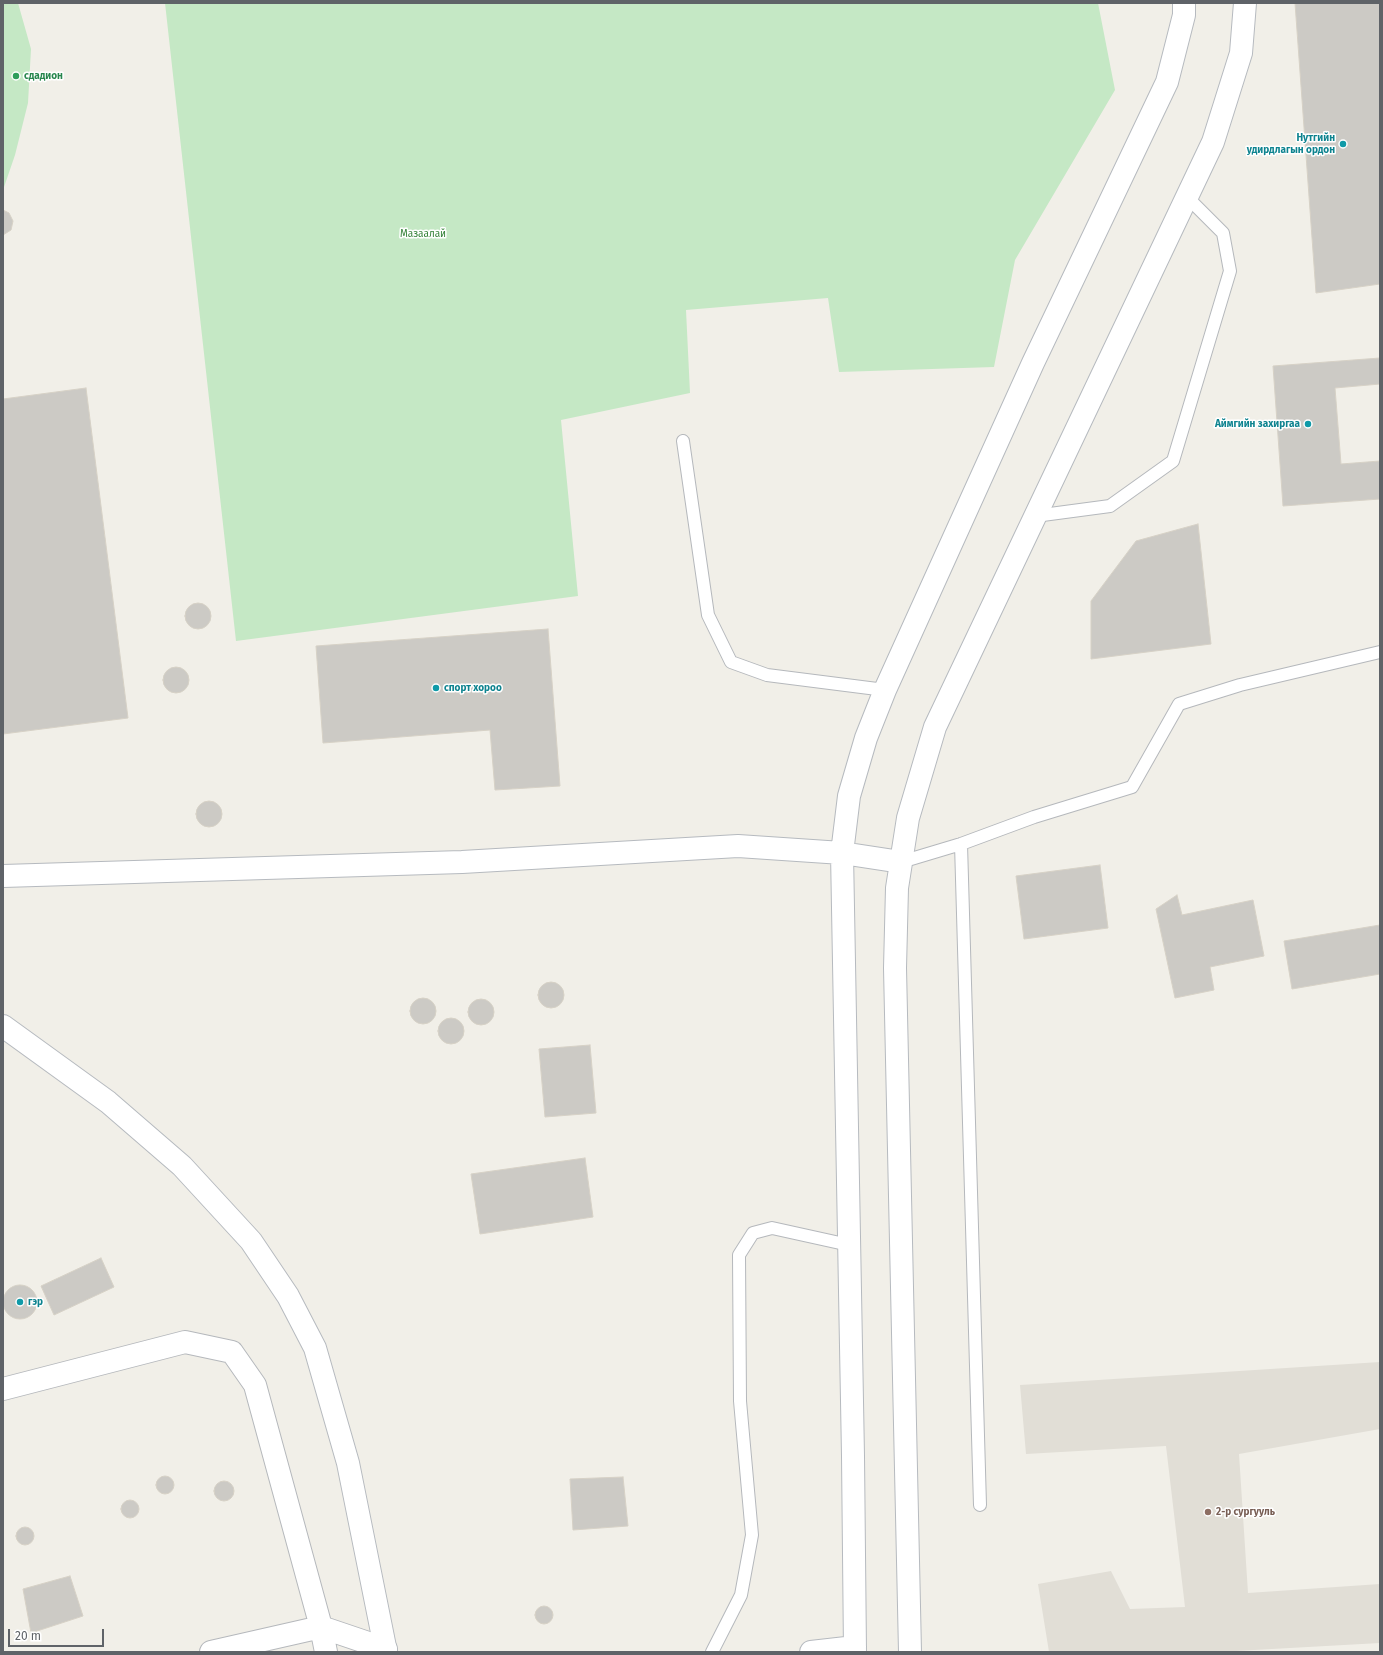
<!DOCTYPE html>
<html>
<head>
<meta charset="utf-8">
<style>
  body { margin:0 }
  #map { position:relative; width:1383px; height:1655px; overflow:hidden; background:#f1efe8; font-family:"Fira Sans",sans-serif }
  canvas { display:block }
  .frame { position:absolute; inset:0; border:4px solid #5f6368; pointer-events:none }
  .scale { position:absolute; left:8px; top:1629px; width:96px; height:18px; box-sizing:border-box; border:2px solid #5f6368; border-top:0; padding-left:5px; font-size:12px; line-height:14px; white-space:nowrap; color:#5f6368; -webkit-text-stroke:3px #fff; paint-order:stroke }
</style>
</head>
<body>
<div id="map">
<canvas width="1383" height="1655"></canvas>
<div class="frame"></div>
<div class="scale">20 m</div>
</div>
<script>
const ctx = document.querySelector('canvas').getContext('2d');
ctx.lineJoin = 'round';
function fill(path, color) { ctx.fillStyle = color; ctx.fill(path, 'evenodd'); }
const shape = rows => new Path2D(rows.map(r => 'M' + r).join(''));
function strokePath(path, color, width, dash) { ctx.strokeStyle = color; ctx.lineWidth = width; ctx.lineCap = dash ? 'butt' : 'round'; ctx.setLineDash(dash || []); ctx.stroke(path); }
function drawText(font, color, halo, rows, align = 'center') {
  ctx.font = font + ' "Fira Sans",sans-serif'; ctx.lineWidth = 3; ctx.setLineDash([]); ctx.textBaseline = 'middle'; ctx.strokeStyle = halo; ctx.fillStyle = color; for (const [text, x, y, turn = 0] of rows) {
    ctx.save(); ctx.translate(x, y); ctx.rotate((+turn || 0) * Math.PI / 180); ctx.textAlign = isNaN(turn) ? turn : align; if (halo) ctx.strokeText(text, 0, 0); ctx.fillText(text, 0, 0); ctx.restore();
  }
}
fill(shape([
  [1380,1362,1380,1429,1239,1454,1248,1593,1380,1584,1380,1643,1218,1652,1049,1652,1038,1584,1111,1571,1130,1609,1185,1607,1166,1446,1026,1454,1020,1385]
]), '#e1ded6');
fill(shape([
  [3,3,18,3,31,49,28,103,15,155,3,190],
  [165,3,1098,3,1115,90,1015,260,994,367,839,372,828,298,686,310,690,393,561,420,578,596,236,641]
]), '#c5e8c5');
const building = shape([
  [1295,3,1380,3,1380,284,1316,293,1295,3],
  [3,210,9,213,13,221,11,230,3,235,3,210],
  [1380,358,1380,388,1380,384,1335,388,1341,464,1380,461,1380,499,1283,506,1273,366,1380,358],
  [86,388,128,718,3,734,3,399,86,388],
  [1198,524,1211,644,1091,659,1091,601,1136,541,1198,524],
  '185 616a13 13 0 1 1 26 0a13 13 0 1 1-26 0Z',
  [548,629,560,786,495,790,490,730,323,743,316,646,548,629],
  '163 680a13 13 0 1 1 26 0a13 13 0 1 1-26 0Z',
  '196 814a13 13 0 1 1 26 0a13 13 0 1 1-26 0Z',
  [1100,865,1108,928,1024,939,1016,876,1100,865],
  [1177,895,1182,915,1253,900,1264,956,1210,967,1214,990,1175,998,1156,909,1177,895],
  [1380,925,1380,974,1292,989,1284,941,1380,925],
  '538 995a13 13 0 1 1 26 0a13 13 0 1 1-26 0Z',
  '410 1011a13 13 0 1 1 26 0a13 13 0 1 1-26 0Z',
  '468 1012a13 13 0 1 1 26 0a13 13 0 1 1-26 0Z',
  '438 1031a13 13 0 1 1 26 0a13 13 0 1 1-26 0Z',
  [590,1045,596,1113,545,1117,539,1049,590,1045],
  [585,1158,593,1217,480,1234,471,1174,585,1158],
  [101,1258,114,1287,54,1315,41,1286,101,1258],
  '3 1302a17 17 0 1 1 34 0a17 17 0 1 1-34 0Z',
  '156 1485a9 9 0 1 1 18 0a9 9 0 1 1-18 0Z',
  [623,1477,628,1526,573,1530,570,1479,623,1477],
  '214 1491a10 10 0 1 1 20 0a10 10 0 1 1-20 0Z',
  '121 1509a9 9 0 1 1 18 0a9 9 0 1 1-18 0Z',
  '16 1536a9 9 0 1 1 18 0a9 9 0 1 1-18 0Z',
  [70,1576,83,1616,31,1633,23,1589,70,1576],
  '535 1615a9 9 0 1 1 18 0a9 9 0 1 1-18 0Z'
]);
fill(building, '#cccac5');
strokePath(building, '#d6d1c6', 1);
const lane = shape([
  [683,441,708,615,731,662,767,675,885,690],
  [1035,516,1110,506,1173,461,1230,271,1223,233,1187,197],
  [961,844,980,1505],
  [901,862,961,844,1034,817,1132,787,1179,704,1240,685,1380,652],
  [712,1652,741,1595,752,1535,740,1401,739,1255,753,1233,772,1228,849,1245]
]);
const street = shape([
  [3,1389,185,1342,232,1352,255,1385,321,1627,326,1652],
  [211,1652,321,1627,386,1649]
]);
const secondary = shape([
  [3,876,462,862,738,846,842,853,901,862],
  [3,1026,108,1102,182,1166,251,1241,288,1296,315,1348,348,1463,386,1652],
  [811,1652,855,1647],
  [855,1652,853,1456,842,853,849,796,866,738,885,690,1033,363,1167,82,1184,15,1184,3],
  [910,1652,895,968,897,888,908,818,935,727,1213,142,1241,53,1245,3]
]);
strokePath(lane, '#b5b8bc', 14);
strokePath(street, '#b5b8bc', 24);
strokePath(secondary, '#b6babf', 24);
strokePath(lane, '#fff', 12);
strokePath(street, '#fff', 22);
strokePath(secondary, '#fff', 22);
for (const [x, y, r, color] of [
  [16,76,4,"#2e9e5b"],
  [1343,144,4,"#0f9aa8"],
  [1308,424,4,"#0f9aa8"],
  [436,688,4,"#0f9aa8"],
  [20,1302,4,"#0f9aa8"],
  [1208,1512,4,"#8d6e63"]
]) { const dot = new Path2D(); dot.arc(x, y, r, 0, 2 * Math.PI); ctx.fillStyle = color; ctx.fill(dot); strokePath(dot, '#fff', 1.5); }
drawText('bold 10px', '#27864d', '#fff', [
  ["сдадион",24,76]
], 'left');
drawText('bold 10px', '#0d838f', '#fff', [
  ["Нутгийн",1335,138],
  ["удирдлагын ордон",1335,150],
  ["Аймгийн захиргаа",1300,424],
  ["спорт хороо",444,688,"left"],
  ["гэр",28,1302,"left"]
], 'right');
drawText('10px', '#348238', '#fff', [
  ["Мазаалай",423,234]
]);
drawText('bold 10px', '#785e54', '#fff', [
  ["2-р сургууль",1216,1512]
], 'left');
</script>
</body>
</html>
